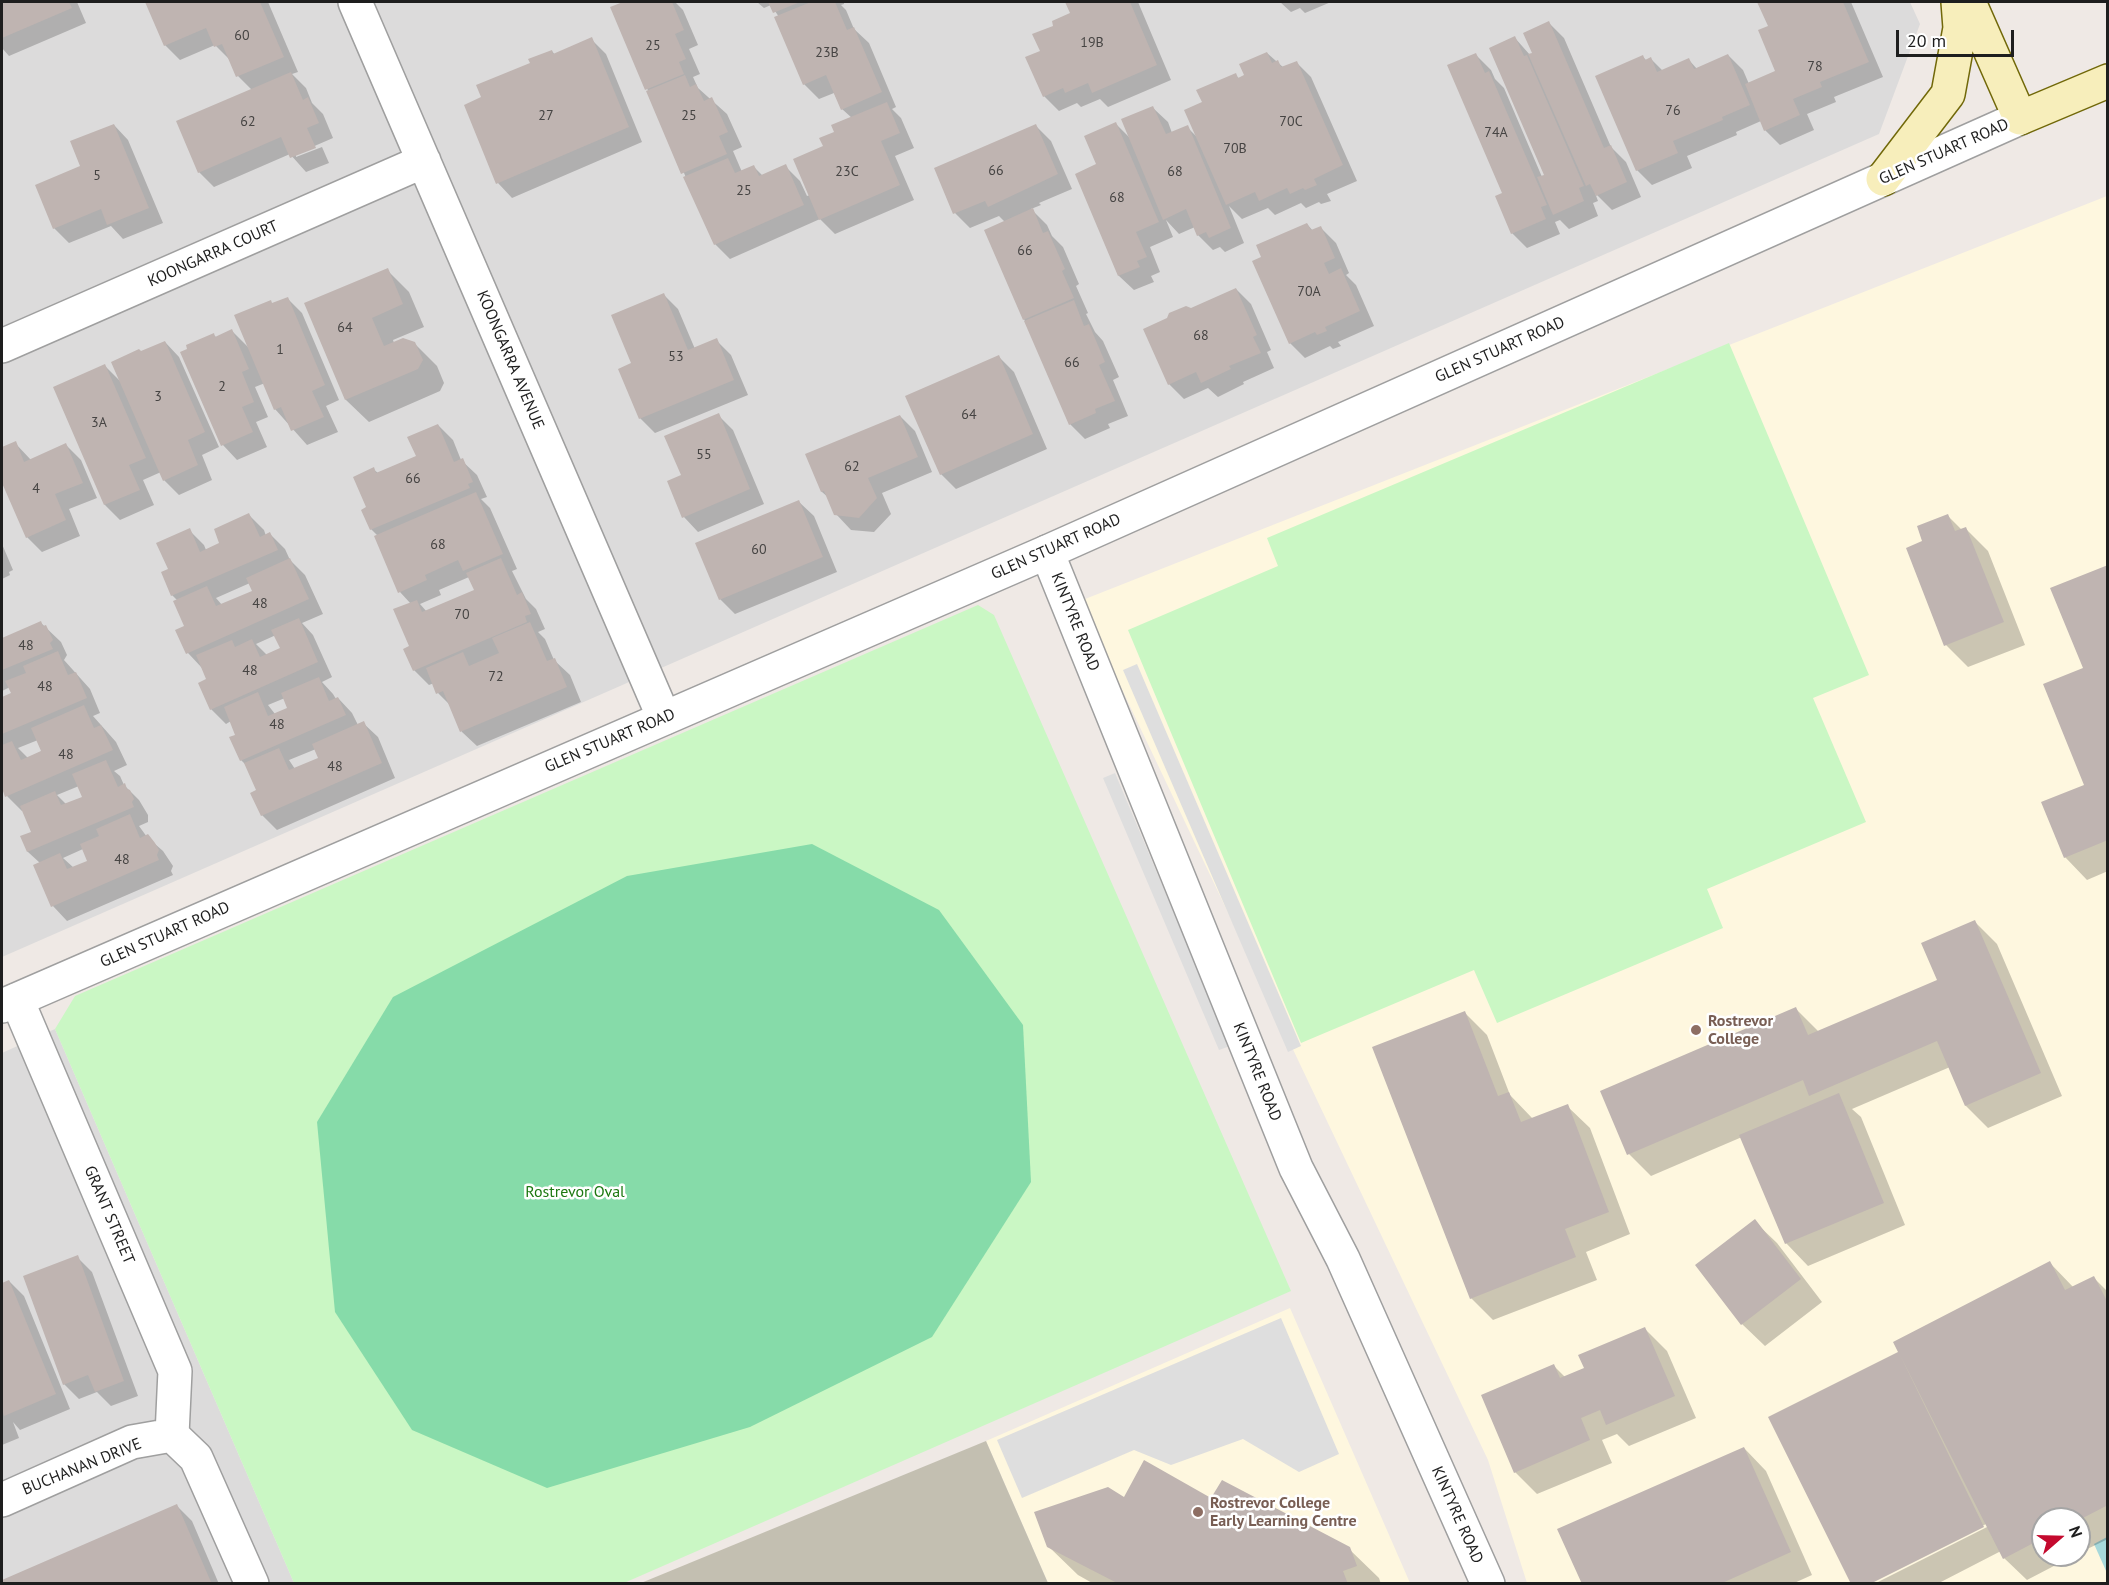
<!DOCTYPE html>
<html>
<head>
<meta charset="utf-8">
<style>
  body { margin:0 }
  #map { position:relative; width:2109px; height:1585px; overflow:hidden; background:#efe9e5; font-family:"PT Sans",sans-serif }
  canvas { display:block }
  .frame { position:absolute; inset:0; border:3px solid #1e1e1e; pointer-events:none }
  .north { position:absolute; left:2031px; top:1507px; width:60px; height:60px; box-sizing:border-box; background:#fff; border:2px solid #a5a5a5; border-radius:50%; rotate:70deg; font-size:16px; font-weight:700; line-height:24px; text-align:center; color:#1e1e1e }
  .north::after { content:''; display:block; margin:auto; width:21px; height:27px; background:#c4092e; clip-path:polygon(50% 0,100% 100%,50% 72%,0 100%) }
  .scale { position:absolute; left:1896px; top:30px; width:118px; height:27px; box-sizing:border-box; border:3px solid #1e1e1e; border-top:0; padding-left:8px; font-size:18px; line-height:21px; white-space:nowrap; color:#1e1e1e; -webkit-text-stroke:4px #fff; paint-order:stroke }
</style>
</head>
<body>
<div id="map">
<canvas width="2109" height="1585"></canvas>
<div class="frame"></div>
<div class="north">N</div>
<div class="scale">20 m</div>
</div>
<script>
const ctx = document.querySelector('canvas').getContext('2d');
ctx.lineJoin = 'round';
function fill(path, color) { ctx.fillStyle = color; ctx.fill(path, 'evenodd'); }
const shape = rows => new Path2D(rows.map(r => 'M' + r).join(''));
function strokePath(path, color, width, dash) { ctx.strokeStyle = color; ctx.lineWidth = width; ctx.lineCap = dash ? 'butt' : 'round'; ctx.setLineDash(dash || []); ctx.stroke(path); }
function drawText(font, color, halo, rows, align = 'center') {
  ctx.font = font + ' "PT Sans",sans-serif'; ctx.lineWidth = 5; ctx.setLineDash([]); ctx.textBaseline = 'middle'; ctx.strokeStyle = halo; ctx.fillStyle = color; for (const [text, x, y, turn = 0] of rows) {
    ctx.save(); ctx.translate(x, y); ctx.rotate((+turn || 0) * Math.PI / 180); ctx.textAlign = isNaN(turn) ? turn : align; if (halo) ctx.strokeText(text, 0, 0); ctx.fillText(text, 0, 0); ctx.restore();
  }
}
fill(shape([
  [2,2,1910,2,1920,24,1879,134,2,957],
  [55,1029,294,1583,2,1583,2,1053]
]), '#dcdbdb');
fill(shape([
  [2107,196,2107,1583,1527,1583,1488,1460,1080,601],
  [2043,1519,2079,1519,2079,1555,2043,1555],
  [1290,1308,1410,1583,1048,1583,986,1441]
]), '#fef7df');
fill(shape([
  [986,1441,1048,1583,641,1583]
]), '#c3bfb1');
fill(shape([
  [1729,343,1869,675,1813,698,1866,822,1707,889,1723,928,1497,1023,1474,970,1301,1043,1128,630,1278,566,1267,538],
  [978,605,994,615,1291,1291,624,1583,294,1583,55,1029,75,996]
]), '#caf7c4');
fill(shape([
  [812,844,939,910,1023,1025,1031,1182,932,1337,750,1427,547,1488,412,1430,335,1312,317,1122,393,997,627,876]
]), '#86dba9');
fill(shape([
  [1137,664,1301,1046,1288,1052,1123,670],
  [1115,773,1230,1046,1219,1050,1103,778],
  [1281,1318,1339,1454,1299,1472,1243,1439,1171,1465,1134,1450,1022,1498,997,1440]
]), '#dedede');
fill(shape([
  [2107,1537,2107,1573,2094,1544]
]), '#a7d9db');
fill(shape([
  [2,2,77,2,86,23,9,56,2,48],
  [147,2,268,2,298,72,292,74,306,88,312,103,323,114,333,138,296,154,296,157,322,147,329,163,306,172,290,154,214,187,199,172,252,90,238,76,231,61,215,45,180,60,165,45],
  [627,2,675,2,683,10,698,45,689,49,700,74,693,77,698,88,727,114,742,147,733,151,742,172,753,166,763,176,785,166,800,181,807,196,810,195,825,147,852,118,842,109,834,93,819,99,804,84,779,17,771,5,764,8,757,2,844,2,844,4,841,5,846,10,854,29,869,43,896,107,892,109,901,118,914,148,895,156,914,200,835,234,820,219,730,259,715,244,612,8],
  [1067,2,1138,2,1171,80,1108,107,1100,99,1081,107,1077,103,1059,111,1044,96,1042,52,1055,26,1072,14],
  [1280,2,1331,2,1305,13,1300,8,1291,12],
  [1759,2,1851,2,1883,77,1834,97,1836,102,1807,114,1814,130,1780,145,1765,130,1761,121,1736,132,1737,135,1687,156,1692,168,1652,185,1637,170,1643,57,1647,61,1651,59,1663,71,1689,60,1697,69,1728,55,1743,70,1749,84,1777,72,1770,27],
  [1549,23,1564,38,1611,147,1626,162,1641,197,1612,210,1595,193,1598,201,1593,203,1598,216,1569,229,1560,220,1555,222,1560,234,1527,248,1512,233,1476,55,1491,70,1495,79,1504,88,1542,177,1546,175,1515,38,1530,55,1534,54],
  [591,39,606,54,642,142,512,198,498,183,483,97,552,51,555,55],
  [1267,53,1284,68,1296,62,1311,77,1357,181,1327,194,1331,201,1321,204,1319,202,1306,208,1301,203,1275,215,1268,208,1242,219,1229,206,1244,243,1225,252,1220,247,1213,250,1198,235,1195,227,1179,234,1166,220,1173,237,1150,247,1160,272,1151,276,1154,282,1134,290,1119,276,1077,174,1098,165,1116,124,1130,138,1153,108,1168,122,1172,133,1187,127,1197,137,1204,103,1235,75,1240,79,1246,76],
  [114,125,128,140,163,223,123,239,111,226,69,243,54,228,82,167],
  [1036,126,1051,141,1072,189,1039,203,1041,205,1031,209,1047,225,1052,236,1063,247,1079,284,1076,286,1088,313,1086,314,1095,332,1103,341,1119,377,1113,380,1128,416,1108,424,1110,428,1085,439,1070,424,1024,319,1005,222,999,216,970,228,955,213,936,169],
  [1307,224,1313,231,1321,228,1336,243,1349,273,1346,275,1356,285,1374,326,1338,342,1341,346,1333,349,1330,346,1305,358,1290,343,1263,258],
  [387,270,409,292,424,327,393,340,394,343,414,343,437,366,444,383,440,391,369,422,346,400,306,304],
  [1236,289,1251,304,1271,350,1267,352,1274,368,1243,382,1244,384,1218,397,1208,388,1184,399,1169,384],
  [663,294,678,309,695,349,716,340,731,355,748,395,655,433,640,418,633,364],
  [287,298,302,313,339,400,326,406,338,432,307,445,275,409,265,383,255,387,268,417,256,422,267,447,237,460,223,445,214,335,217,338,232,331,250,349,273,305],
  [165,342,179,357,219,447,202,455,212,480,179,495,164,480,161,472,143,480,154,505,120,520,105,505,55,388,105,366,121,382],
  [999,357,1014,372,1047,449,956,489,941,474],
  [718,415,733,430,764,504,698,532,684,517,683,476],
  [900,416,915,431,932,472,882,493,891,514,874,532,851,530,836,514,829,498,822,492,807,455],
  [438,425,453,440,461,460,477,475,487,497,481,499,490,508,517,569,512,571,526,599,536,609,545,629,538,632,545,639,554,660,570,675,581,702,477,746,462,732,451,706,438,693,434,683,429,685,414,670,411,647,411,604,400,592,378,536,371,529,368,508,373,469,378,473,418,456],
  [469,577,476,591,427,612,420,604,441,595,439,590],
  [15,443,31,460,66,445,81,460,97,498,69,509,80,536,42,552,27,537,2,479,2,449],
  [799,502,814,516,837,572,735,614,720,599],
  [249,515,264,530,266,536,270,534,285,549,290,560,305,575,323,614,302,623,313,635,332,677,322,682,333,694,336,699,338,698,352,713,358,725,363,723,378,737,395,778,277,830,262,815,258,791,247,766,241,760,237,735,231,721,226,724,211,709,208,680,203,669,188,653,177,631,186,627,178,601,172,595,170,570,189,530,204,545,206,550,221,543],
  [250,583,254,591,222,605,216,598],
  [276,635,281,649,267,655,256,644],
  [285,698,289,708,275,714,268,705],
  [316,749,320,758,295,769,289,760],
  [1948,516,1962,530,1966,529,1988,551,2025,645,1968,667,1946,645,1924,541],
  [2,544,13,570,9,572,10,575,2,579],
  [2108,566,2108,871,2087,880,2065,857,2086,786,2085,669],
  [41,623,61,642,67,655,64,660,90,689,100,713,93,716,116,742,127,765,114,771,120,776,124,785,139,800,148,815,148,822,139,826,147,837,163,851,173,866,171,871,173,875,67,921,53,906,35,866,40,863,28,852,22,837,33,832,23,810,22,811,7,796,2,784,2,699,13,694,10,687,2,691,2,639],
  [38,740,42,751,28,758,18,748],
  [79,786,84,798,67,805,57,795],
  [83,849,89,862,74,868,63,858],
  [1975,922,1997,944,2062,1096,1988,1128,1966,1106,1950,1067,1852,1109,1861,1117,1905,1225,1808,1266,1786,1243,1742,1137,1651,1176,1629,1154,1796,1009,1819,1032,1939,980],
  [1465,1013,1487,1035,1510,1095,1533,1119,1567,1106,1590,1128,1630,1234,1586,1252,1597,1280,1493,1320,1471,1298],
  [1754,1221,1777,1243,1822,1302,1765,1346,1742,1324],
  [77,1257,92,1272,138,1396,111,1406,97,1392,79,1399,64,1384],
  [2050,1263,2074,1288,2094,1278,2108,1292,2108,1539,2079,1553,2079,1519,2043,1519,2043,1555,2075,1555,2027,1580,2004,1558,2001,1551,1937,1584,1874,1584,1991,1525,1990,1522,1867,1584,1900,1353],
  [9,1281,24,1296,70,1409,20,1430,13,1422,19,1438,2,1445,2,1284],
  [1645,1329,1667,1351,1696,1418,1629,1446,1617,1434,1602,1440,1612,1463,1537,1494,1515,1472,1554,1366,1566,1378,1586,1369],
  [1744,1448,1766,1471,1812,1575,1792,1584,1583,1584],
  [1124,1500,1212,1500,1349,1549,1379,1578,1381,1584,1094,1584,1078,1575,1048,1546],
  [177,1506,192,1521,219,1584,2,1584,2,1581]
]), '#0003');
fill(shape([
  [2,2,69,2,72,8,2,38],
  [145,2,260,2,284,57,236,77,222,44,214,47,206,28,164,46],
  [623,2,672,2,684,30,675,34,686,59,679,62,684,74,645,90,610,7],
  [768,2,800,2,773,13],
  [811,2,835,2,847,30,854,27,882,92,841,110,826,75,803,85,774,17],
  [1065,2,1130,2,1157,65,1092,93,1088,83,1065,93,1063,88,1043,97,1025,57,1040,51,1032,34,1053,26,1052,21,1070,13],
  [1757,2,1843,2,1869,62,1820,82,1822,87,1793,99,1800,115,1764,131,1745,84,1775,71,1758,30,1768,26],
  [1549,21,1604,148,1611,145,1627,182,1596,196,1590,184,1586,186,1528,54,1532,53,1523,33],
  [1515,36,1524,56,1527,55,1584,186,1579,188,1584,201,1553,215,1537,177,1544,175,1489,48],
  [592,37,629,127,496,184,464,105,481,97,476,85,530,63,528,59,552,50,553,54],
  [1267,52,1272,63,1278,60,1281,67,1297,61,1343,165,1314,179,1317,185,1305,190,1303,188,1290,194,1287,188,1259,201,1255,192,1226,205,1184,110,1202,102,1196,90,1236,73,1238,78,1244,75,1239,64],
  [1476,53,1485,73,1489,71,1547,205,1541,207,1546,219,1511,234,1495,196,1502,193,1447,65],
  [1728,54,1750,105,1722,117,1723,120,1673,141,1678,153,1636,171,1595,76,1643,55,1645,60,1651,57,1657,72,1689,58,1694,69],
  [291,72,303,100,308,97,319,123,307,128,316,148,290,158,281,137,198,173,176,121],
  [685,75,690,87,696,84,704,101,712,97,728,132,719,136,727,154,681,174,646,91],
  [887,102,900,133,881,141,900,185,819,220,793,159,823,146,819,138,834,132,831,125],
  [1153,106,1166,134,1188,125,1231,228,1209,238,1206,232,1197,236,1186,209,1163,220,1121,119],
  [1116,122,1159,222,1136,232,1147,257,1137,261,1140,267,1118,276,1075,174,1096,164,1084,136],
  [114,124,149,208,107,225,101,209,53,229,35,185,80,166,70,141],
  [1036,124,1058,174,988,207,985,201,953,214,934,168],
  [728,158,735,173,754,165,759,176,786,164,804,205,714,245,683,177],
  [1033,208,1043,233,1048,231,1065,269,1062,271,1074,298,1023,320,984,230],
  [1307,223,1311,230,1321,226,1335,258,1324,263,1329,274,1341,268,1360,311,1325,327,1327,331,1317,335,1315,332,1289,344,1252,261,1261,257,1256,245],
  [388,268,403,304,372,318,384,346,403,338,415,342,423,360,418,369,345,400,304,303],
  [1236,288,1257,335,1253,337,1261,353,1229,366,1231,369,1201,383,1196,372,1168,385,1143,329,1167,318,1169,313,1186,306,1191,308],
  [664,293,688,350,717,338,734,380,639,419,618,369,631,363,611,315],
  [288,297,325,385,312,391,324,417,291,431,281,407,274,410,234,315,271,300,272,303],
  [1074,300,1084,326,1089,324,1105,362,1099,365,1115,401,1095,409,1096,413,1069,425,1024,321],
  [232,329,249,369,242,372,254,402,242,407,253,432,221,446,180,352,187,349,186,345,214,333,215,337],
  [165,341,205,432,188,440,198,465,163,481,111,362,139,349,141,351],
  [999,355,1033,434,940,475,905,396],
  [105,364,146,458,129,465,140,490,104,505,53,387],
  [719,413,750,489,682,518,667,481,681,475,664,436],
  [900,415,918,457,868,478,877,498,859,518,834,515,824,491,821,492,805,454],
  [438,424,454,462,463,458,473,482,468,484,470,488,370,530,361,510,366,507,353,477,374,467,376,473,416,456,407,437],
  [16,441,24,462,66,443,83,483,55,494,66,520,26,538,2,483,2,447],
  [476,492,503,554,463,571,458,560,425,575,427,580,398,593,374,536],
  [799,500,823,557,719,600,695,543],
  [249,513,260,537,270,532,278,550,171,596,161,572,168,569,156,543,190,528,200,552,219,543,214,529],
  [1948,514,1955,531,1966,527,2004,622,1944,646,1906,548,1922,541,1917,526],
  [290,558,309,599,186,654,175,630,184,626,173,601,207,586,216,606,252,591,246,578],
  [501,558,517,595,522,592,531,614,525,616,527,622,413,671,403,649,409,646,393,609,417,600,422,612,474,590,466,573],
  [2108,565,2108,840,2064,858,2041,802,2084,785,2043,684,2083,668,2050,588],
  [299,618,318,662,210,710,198,683,206,679,196,655,232,640,235,647,252,639,260,657,280,648,271,630],
  [41,621,43,626,46,625,53,640,50,643,53,649,2,670,2,638],
  [530,622,547,661,555,658,567,687,460,732,443,691,436,694,426,668,463,652,469,666,499,653,492,638],
  [58,651,68,675,76,672,87,698,2,734,2,697,11,693,5,681,26,673,23,666],
  [319,677,329,701,338,697,346,715,240,761,229,737,235,735,224,707,258,692,268,716,287,708,281,693],
  [84,705,94,728,101,725,113,750,5,797,2,788,2,745,12,741,21,760,41,751,31,728],
  [364,721,382,763,261,816,250,793,256,790,244,763,279,748,289,770,318,758,312,744],
  [106,760,118,787,125,783,127,789,130,790,134,799,132,802,134,807,27,852,20,836,31,832,20,806,55,791,61,805,82,797,72,774],
  [130,814,140,838,148,834,155,843,159,850,157,855,159,860,51,907,33,865,60,853,67,869,87,861,80,844,99,836,96,829],
  [1975,920,2041,1073,1965,1106,1937,1041,1809,1096,1803,1080,1627,1155,1600,1091,1796,1007,1808,1035,1937,980,1921,943],
  [1465,1011,1498,1096,1509,1092,1521,1122,1568,1104,1609,1212,1565,1229,1576,1257,1470,1299,1372,1047],
  [1839,1093,1884,1203,1785,1244,1739,1135],
  [1755,1219,1801,1279,1741,1325,1695,1265],
  [78,1255,124,1381,95,1392,88,1375,63,1385,23,1276],
  [2050,1261,2065,1290,2094,1276,2108,1303,2108,1505,2079,1520,2043,1519,2043,1538,2003,1559,1900,1355,1984,1527,1870,1584,1851,1584,1768,1417,1898,1352,1893,1342],
  [9,1280,56,1394,4,1416,2,1409,2,1283],
  [1645,1327,1675,1396,1606,1425,1600,1410,1581,1418,1590,1440,1514,1473,1481,1395,1554,1364,1560,1378,1584,1368,1578,1355],
  [1744,1447,1791,1552,1720,1584,1582,1584,1557,1529],
  [1144,1460,1211,1498,1222,1480,1350,1547,1357,1566,1343,1571,1348,1584,1119,1584,1047,1547,1034,1512,1108,1487,1124,1497],
  [177,1504,211,1582,2,1584,2,1580]
]), '#bfb4b1');
const minor = shape([
  [355,2,664,718],
  [2,346,424,161],
  [1047,552,1296,1168,1343,1259,1488,1584],
  [17,1000,175,1371,172,1435],
  [2,1500,132,1442,172,1435,196,1458,252,1584]
]);
const tertiary = shape([
  [2,1006,1047,552,2020,118]
]);
const secondary = shape([
  [1969,2,2020,118,2108,81],
  [1883,179,1948,94,1960,28,1958,2]
]);
strokePath(minor, '#9f9f9f', 36);
strokePath(tertiary, '#9f9f9f', 36);
strokePath(secondary, '#716809', 36);
strokePath(minor, '#fff', 33);
strokePath(tertiary, '#fff', 33);
strokePath(secondary, '#f7eebb', 33);
for (const [x, y, r, color] of [
  [1696,1030,6,"#8d6e63"],
  [1198,1512,6,"#8d6e63"]
]) { const dot = new Path2D(); dot.arc(x, y, r, 0, 2 * Math.PI); ctx.fillStyle = color; ctx.fill(dot); strokePath(dot, '#fff', 2); }
drawText('14px', '#464443', null, [
  ["60",242,36],
  ["19B",1092,43],
  ["25",653,46],
  ["23B",827,53],
  ["78",1815,67],
  ["76",1673,111],
  ["27",546,116],
  ["25",689,116],
  ["62",248,122],
  ["70C",1291,122],
  ["74A",1496,133],
  ["70B",1235,149],
  ["66",996,171],
  ["23C",847,172],
  ["68",1175,172],
  ["5",97,176],
  ["25",744,191],
  ["68",1117,198],
  ["66",1025,251],
  ["70A",1309,292],
  ["64",345,328],
  ["68",1201,336],
  ["1",280,350],
  ["53",676,357],
  ["66",1072,363],
  ["2",222,387],
  ["3",158,397],
  ["64",969,415],
  ["3A",99,423],
  ["55",704,455],
  ["62",852,467],
  ["66",413,479],
  ["4",36,489],
  ["68",438,545],
  ["60",759,550],
  ["48",260,604],
  ["70",462,615],
  ["48",26,646],
  ["48",250,671],
  ["72",496,677],
  ["48",45,687],
  ["48",277,725],
  ["48",66,755],
  ["48",335,767],
  ["48",122,860]
]);
drawText('16px', '#1e1e1e', '#fff', [
  ["GLEN STUART ROAD",1944,152,-24],
  ["KOONGARRA COURT",213,254,-24],
  ["GLEN STUART ROAD",1500,350,-24],
  ["KOONGARRA AVENUE",510,360,67],
  ["GLEN STUART ROAD",1056,547,-24],
  ["KINTYRE ROAD",1075,622,68],
  ["GLEN STUART ROAD",610,741,-23],
  ["GLEN STUART ROAD",165,935,-24],
  ["KINTYRE ROAD",1257,1072,68],
  ["GRANT STREET",109,1215,67],
  ["BUCHANAN DRIVE",82,1467,-22],
  ["KINTYRE ROAD",1457,1515,66]
]);
drawText('bold 16px', '#785e54', '#fff', [
  ["Rostrevor",1708,1021],
  ["College",1708,1039],
  ["Rostrevor College",1210,1503],
  ["Early Learning Centre",1210,1521]
], 'left');
drawText('16px', '#1c7810', '#fff', [
  ["Rostrevor Oval",575,1192]
]);
</script>
</body>
</html>
